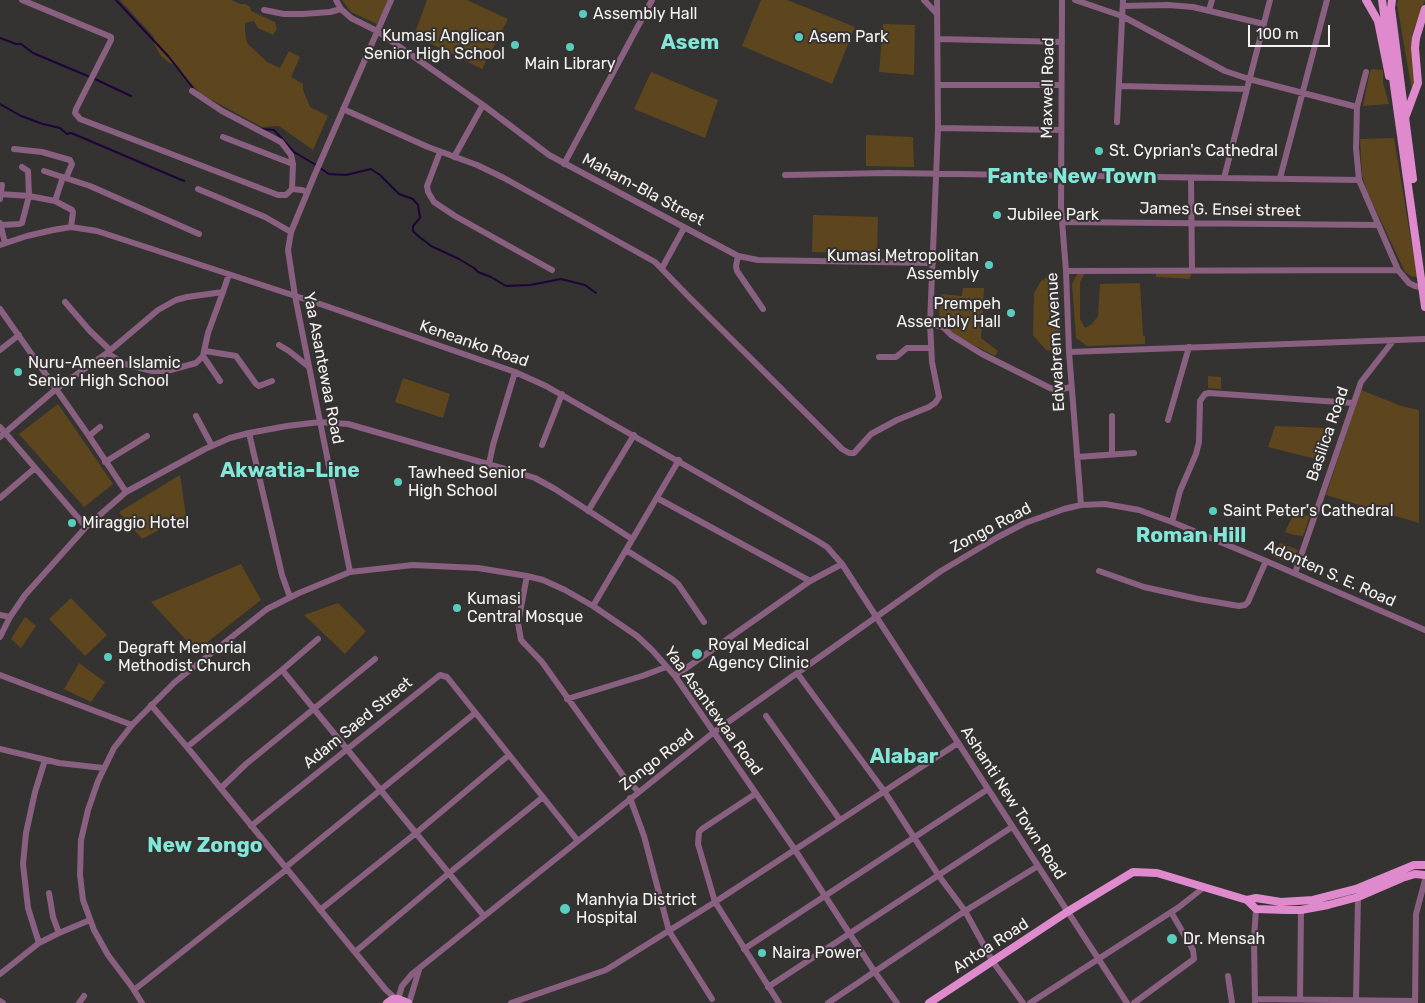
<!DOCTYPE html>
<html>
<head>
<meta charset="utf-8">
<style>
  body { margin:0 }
  #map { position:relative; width:1425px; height:1003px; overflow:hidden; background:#353232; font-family:Rubik,sans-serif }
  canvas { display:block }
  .scale { position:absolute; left:1248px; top:25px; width:82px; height:22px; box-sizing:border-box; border:2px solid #f6f3f3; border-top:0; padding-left:6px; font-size:15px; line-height:18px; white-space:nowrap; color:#f6f3f3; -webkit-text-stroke:4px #353232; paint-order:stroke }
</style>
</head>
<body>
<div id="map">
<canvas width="1425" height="1003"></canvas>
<div class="scale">100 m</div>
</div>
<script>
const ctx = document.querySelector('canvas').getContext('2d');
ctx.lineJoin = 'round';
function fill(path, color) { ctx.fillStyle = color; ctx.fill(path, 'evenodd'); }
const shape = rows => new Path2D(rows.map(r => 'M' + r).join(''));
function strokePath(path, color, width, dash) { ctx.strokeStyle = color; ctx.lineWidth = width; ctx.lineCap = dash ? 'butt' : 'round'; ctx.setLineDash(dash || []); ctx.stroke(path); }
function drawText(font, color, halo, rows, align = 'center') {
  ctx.font = font + ' Rubik,sans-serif'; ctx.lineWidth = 4; ctx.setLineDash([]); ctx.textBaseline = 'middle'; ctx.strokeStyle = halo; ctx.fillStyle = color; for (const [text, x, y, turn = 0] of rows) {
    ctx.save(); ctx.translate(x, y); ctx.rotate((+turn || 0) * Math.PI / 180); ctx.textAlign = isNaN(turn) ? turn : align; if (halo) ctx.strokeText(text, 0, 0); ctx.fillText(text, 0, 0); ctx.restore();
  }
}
fill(shape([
  [120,0,231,0,240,4,246,4,250,7,251,11,275,22,277,29,273,35,258,28,254,21,245,23,245,31,247,43,267,62,280,68,289,51,300,57,291,77,303,84,303,90,310,107,328,116,313,150,279,126,262,127,201,94,186,79,177,66,168,62,161,56,154,44,154,37],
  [342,0,388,0,377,24,351,12],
  [427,0,467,0,508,19,482,69,414,35],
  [761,0,787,0,855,27,832,84,742,46],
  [1398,0,1425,0,1412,34,1416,78,1412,91,1397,4],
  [883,24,915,25,914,75,879,72],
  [1372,69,1383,70,1383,83,1389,104,1363,106,1370,71],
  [651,72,718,100,705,138,634,109],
  [866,135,913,137,914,167,866,166],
  [1394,138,1417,277,1411,276,1405,272,1368,193,1362,176,1360,139],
  [813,215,878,217,877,254,812,252],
  [1156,272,1191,273,1190,279,1156,277],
  [1078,273,1085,273,1080,282,1080,319,1085,328,1092,324,1098,316,1100,284,1140,283,1143,336,1145,336,1145,344,1087,346,1076,338,1072,284],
  [1051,275,1057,276,1062,352,1046,350,1033,335,1034,293,1041,281],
  [963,288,984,288,981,338,998,351,995,356,949,332,939,315,941,294,962,296],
  [1208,376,1221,377,1221,389,1208,388],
  [403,378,450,394,443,418,395,402],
  [1361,390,1401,406,1419,410,1419,523,1326,495],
  [58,404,113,484,84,507,19,434],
  [1275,426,1329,428,1320,460,1268,447],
  [180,475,186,516,142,539,119,512],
  [1294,513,1310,516,1303,536,1294,535,1285,532],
  [1280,543,1298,550,1292,560,1286,562,1272,556],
  [241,564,261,600,196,651,151,602],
  [71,598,107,635,85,656,49,619],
  [338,603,366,631,345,654,304,615],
  [25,617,36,626,21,648,11,639],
  [79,663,105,682,91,702,64,689]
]), '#5d461d');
strokePath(shape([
  [116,0,169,57,193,88],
  [0,38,16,44,21,44,33,53,90,77],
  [95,79,131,96],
  [0,104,21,116,43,124,60,128,67,134,71,133,76,135,184,181],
  [261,129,274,130,294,152,316,165],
  [320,168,329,174,346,175,371,169,380,175,399,194,413,199,418,205,420,218,413,226,413,231,417,235,431,246,459,259,474,268,478,272,491,277,506,286,530,285,561,279,585,285,596,293]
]), '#1e0439', 2);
strokePath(shape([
  [22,0,111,37,111,40,76,109,75,113,80,119,278,195,286,195,292,189,302,190,307,192],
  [336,0,341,9,351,18,377,31,483,105,549,155,738,256,758,260,933,263],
  [924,0,937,14],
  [1062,0,1061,208,1066,271,1069,352,1081,505],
  [1075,0,1122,16,1225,71,1249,79,1357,107,1366,72],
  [1123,6,1168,5,1193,7,1264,24],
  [264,10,284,14,303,14,330,12,341,9],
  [1209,10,1212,0],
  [938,39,1062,42],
  [938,85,1061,85],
  [1119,86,1247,89],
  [192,91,222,111,281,142,291,155,293,164,292,189],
  [1357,107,1356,148,1359,180,1398,270,1409,283,1415,286,1425,288],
  [343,109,428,147,477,165,504,178,655,262,690,298,842,449,849,453,854,453,871,434,897,420,929,407,935,403,939,397,932,362,930,324,938,128,937,0],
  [1117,122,1123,0],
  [938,128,1061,130],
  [223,137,293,164],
  [14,149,42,152,70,160,72,164,66,178],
  [440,152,427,186,428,192,434,202,455,216,552,270],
  [454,157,483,105],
  [564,164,652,0],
  [44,171,90,186,199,234],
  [785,175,888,173,1359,180],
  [1191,178,1192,270],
  [1224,178,1270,0],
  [1280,178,1327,0],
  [198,189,265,217,291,232],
  [0,194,29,196,55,201,72,210,73,212,71,227],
  [0,199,2,185],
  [55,201,63,177],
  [1062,222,1378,225],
  [0,223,5,243],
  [1,225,19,224,22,223,29,196,28,171,22,167],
  [0,245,27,236,53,230,71,227,97,231,326,306,515,372,546,386,816,540,827,547,842,564,1127,1003],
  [738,256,736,266,737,271,763,309],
  [662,268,684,228],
  [1066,271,1398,270],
  [65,302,90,331,110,350],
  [0,309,89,436,126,492],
  [930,324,943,327,951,335,982,354,1050,388,1058,390,1071,387],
  [279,345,289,351,309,367],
  [0,350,19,335],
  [205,351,236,356,256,384,259,386,272,381],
  [1069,352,1425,339],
  [107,353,125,364,152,371,167,371,196,363,203,356,208,333,223,292],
  [203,356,220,381],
  [879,357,896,357,907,348,931,348],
  [196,416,212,446],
  [1112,416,1112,454],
  [1168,420,1189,347],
  [0,427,86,527],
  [249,433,282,575,290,597],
  [89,436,100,427],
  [0,437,56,389,107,353,158,310,176,300,187,297,223,292,229,274],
  [542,445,562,394],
  [1077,457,1134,453],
  [105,462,147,436],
  [489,464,493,445,515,372],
  [0,498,35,468],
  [657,498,810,581],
  [588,511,634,435],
  [1172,522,1180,491,1196,454,1199,442,1200,401,1205,394,1209,393,1353,403],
  [626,550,672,579,678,584,704,622],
  [1099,571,1144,587,1198,599,1239,606,1245,605,1248,602,1266,561],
  [350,572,295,296,288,250,291,232,315,174,391,0],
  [1295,573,1361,382,1393,341],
  [527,576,518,623,521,640,542,662,624,777,639,792],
  [593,606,679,460],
  [0,615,10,617],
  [0,637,10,617,25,595,86,527,126,492,205,449,230,438,249,433,287,426,320,422,348,424,519,473,535,478,555,489,632,539],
  [282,670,484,916],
  [797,673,884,791,939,876,965,911,993,962,1023,1003],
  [0,675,132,725],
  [675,676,810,581,842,564],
  [567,699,642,676,666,667],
  [151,705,187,747,386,990,396,999],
  [766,716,840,820],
  [187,747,282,670,318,639],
  [0,749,59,763,103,768],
  [221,788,246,764,375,659],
  [755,794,702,829,699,832,698,844,715,902,779,1003],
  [630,798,644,836,669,931,712,999],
  [251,826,440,675,447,677,578,841],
  [286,867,475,713],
  [49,893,53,917,59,933],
  [320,910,416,833,509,755],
  [39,943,28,908,23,864,26,833,35,792,45,760],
  [744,949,988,789],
  [355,952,448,874,543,797],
  [0,974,39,943,59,933,90,920],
  [1228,976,1232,1003],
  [768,987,1012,827],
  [134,990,287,869],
  [398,999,402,986,412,974,714,732,941,571,998,537,1025,523,1064,509,1081,505,1105,504,1139,510,1172,522,1266,561,1425,630],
  [1255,999,1415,1001],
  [1300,999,1301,910],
  [1356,1000,1358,897],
  [0,1001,3,1003],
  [1255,1002,1254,938,1256,909],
  [79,1003,84,996],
  [142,1003,132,987,108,955,94,930,83,900,80,875,81,840,88,810,98,781,114,748,132,725,175,682,267,609,299,593,350,572,413,565,478,568,527,576,543,580,565,590,593,606,637,636,652,650,675,676,795,850,874,971,897,1003],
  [409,1003,419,970],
  [511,1003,606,970,715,902,958,743],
  [828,1003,965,911,1038,866],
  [1030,1003,1179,907,1203,888],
  [1134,1003,1194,959,1193,950,1171,912],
  [1415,1003,1416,914,1425,880]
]), '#896080', 6);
strokePath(shape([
  [1366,0,1378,21,1389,76],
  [1382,0,1425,307],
  [1392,0,1391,8,1413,179],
  [1405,118,1418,83,1415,48,1416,38,1425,9],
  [1247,900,1256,898,1281,902,1313,900,1356,889,1414,865,1425,865],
  [387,1003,393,999,398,999,408,1003],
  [929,1003,1067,912,1133,872,1157,873,1247,900,1256,909,1286,910,1301,910,1328,905,1358,897,1402,878,1415,874,1425,875]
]), '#de8acc', 8);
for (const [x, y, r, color] of [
  [583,14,5,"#59cebe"],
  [799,37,5,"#59cebe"],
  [515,45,5,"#59cebe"],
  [570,47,5,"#59cebe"],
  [1099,151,5,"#59cebe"],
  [997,215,5,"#59cebe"],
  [989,265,5,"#59cebe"],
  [1011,313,5,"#59cebe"],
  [18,372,5,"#59cebe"],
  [398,482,5,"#59cebe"],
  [1213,511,5,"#59cebe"],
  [72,523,5,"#59cebe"],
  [457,608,5,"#59cebe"],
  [697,654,6,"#59cebe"],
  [108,657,5,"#59cebe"],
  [565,909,6,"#59cebe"],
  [1172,939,6,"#59cebe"],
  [762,953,5,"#59cebe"]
]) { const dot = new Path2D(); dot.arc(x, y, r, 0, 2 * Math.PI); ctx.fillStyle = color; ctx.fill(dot); strokePath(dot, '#353232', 2); }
drawText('16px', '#f6f3f3', '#353232', [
  ["Assembly Hall",593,14],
  ["Kumasi Anglican",505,36,"right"],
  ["Senior High School",505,54,"right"],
  ["Asem Park",809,37],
  ["Main Library",570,64,"center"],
  ["St. Cyprian's Cathedral",1109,151],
  ["Jubilee Park",1007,215],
  ["Kumasi Metropolitan",979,256,"right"],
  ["Assembly",979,274,"right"],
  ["Prempeh",1001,304,"right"],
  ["Assembly Hall",1001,322,"right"],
  ["Nuru-Ameen Islamic",28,363],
  ["Senior High School",28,381],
  ["Tawheed Senior",408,473],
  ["High School",408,491],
  ["Saint Peter's Cathedral",1223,511],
  ["Miraggio Hotel",82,523],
  ["Kumasi",467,599],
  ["Central Mosque",467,617],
  ["Royal Medical",708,645],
  ["Agency Clinic",708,663],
  ["Degraft Memorial",118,648],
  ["Methodist Church",118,666],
  ["Manhyia District",576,900],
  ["Hospital",576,918],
  ["Dr. Mensah",1183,939],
  ["Naira Power",772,953]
], 'left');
drawText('16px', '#f6f3f3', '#353232', [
  ["Maxwell Road",1048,88,-89],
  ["Maham-Bla Street",643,190,28],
  ["James G. Ensei street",1220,210,1],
  ["Edwabrem Avenue",1056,342,-93],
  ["Keneanko Road",474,344,19],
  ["Yaa Asantewaa Road",323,368,79],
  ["Basilica Road",1328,434,-71],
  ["Zongo Road",991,528,-28],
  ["Adonten S. E. Road",1330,574,24],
  ["Yaa Asantewaa Road",713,711,54],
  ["Adam Saed Street",358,723,-39],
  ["Zongo Road",657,760,-38],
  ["Ashanti New Town Road",1013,803,57],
  ["Antoa Road",991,946,-33]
]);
drawText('bold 21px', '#81e8d9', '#353232', [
  ["Asem",690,43],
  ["Fante New Town",1072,177],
  ["Akwatia-Line",290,471],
  ["Roman Hill",1191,536],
  ["Alabar",904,757],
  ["New Zongo",205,846]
]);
</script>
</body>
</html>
